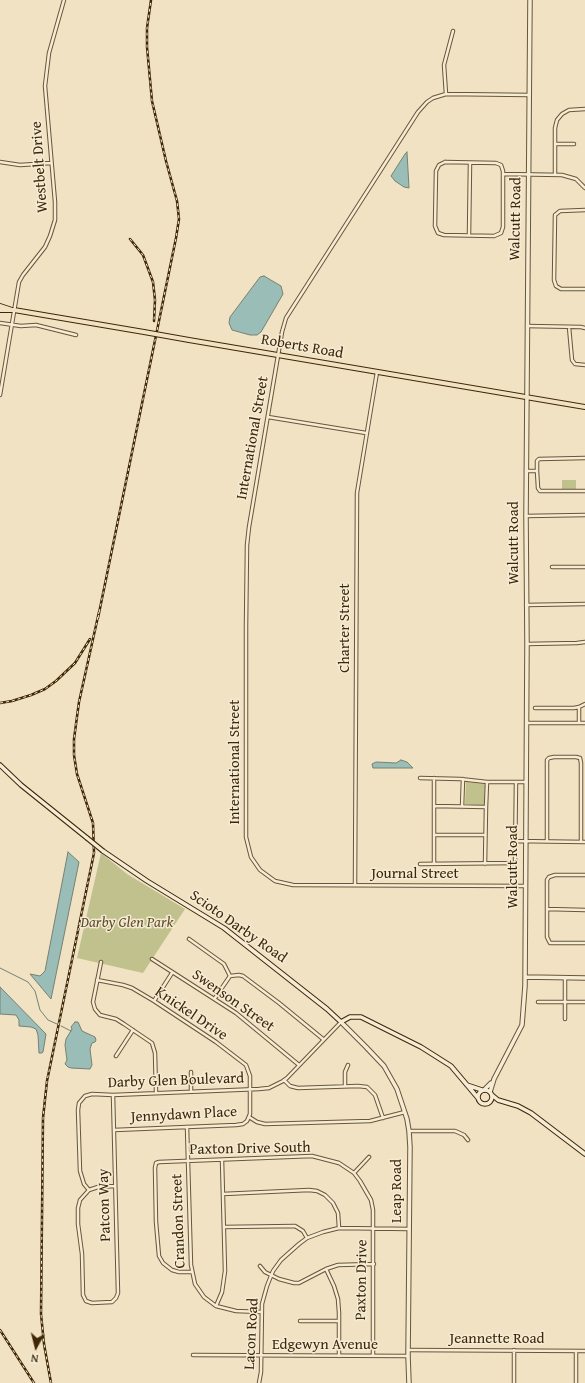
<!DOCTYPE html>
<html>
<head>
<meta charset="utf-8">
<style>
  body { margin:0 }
  #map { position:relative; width:585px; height:1383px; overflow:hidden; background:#f0e2c2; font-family:"Gentium Book Plus",serif }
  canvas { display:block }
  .north { position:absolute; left:16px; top:1327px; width:40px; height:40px; -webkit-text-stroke:3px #f5ecd7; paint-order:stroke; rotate:187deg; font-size:11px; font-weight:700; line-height:16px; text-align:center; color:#3f2605 }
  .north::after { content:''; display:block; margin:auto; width:14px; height:18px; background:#3f2605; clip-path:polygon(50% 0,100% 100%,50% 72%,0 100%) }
</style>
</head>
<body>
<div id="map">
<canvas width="585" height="1383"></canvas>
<div class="north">N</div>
</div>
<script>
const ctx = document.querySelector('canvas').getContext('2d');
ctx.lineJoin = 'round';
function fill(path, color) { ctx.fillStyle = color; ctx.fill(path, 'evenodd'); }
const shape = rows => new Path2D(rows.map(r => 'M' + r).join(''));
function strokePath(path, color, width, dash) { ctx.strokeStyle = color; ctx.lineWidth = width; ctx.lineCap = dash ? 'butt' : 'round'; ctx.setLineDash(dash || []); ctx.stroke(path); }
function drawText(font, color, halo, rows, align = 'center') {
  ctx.font = font + ' "Gentium Book Plus",serif'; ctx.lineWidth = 3; ctx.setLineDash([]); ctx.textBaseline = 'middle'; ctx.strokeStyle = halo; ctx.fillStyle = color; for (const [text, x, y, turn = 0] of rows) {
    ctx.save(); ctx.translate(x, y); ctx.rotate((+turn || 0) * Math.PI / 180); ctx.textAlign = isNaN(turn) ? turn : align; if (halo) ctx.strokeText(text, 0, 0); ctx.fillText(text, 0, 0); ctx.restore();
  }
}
fill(shape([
  [562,480,576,480,576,490,562,490],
  [466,782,485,784,484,805,465,804],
  [101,853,127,874,185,909,143,973,77,958]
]), '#c1c18e');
const water = shape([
  [407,152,409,188,404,187,395,181,391,176,405,154,407,152],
  [264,276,281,286,283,294,261,332,257,335,250,335,232,330,229,323,230,317,260,277,264,276],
  [401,760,407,762,413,768,373,768,372,764,376,762,396,763,401,760],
  [68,852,79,862,51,999,30,974,40,976,45,971,68,852],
  [0,987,46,1034,43,1052,42,1053,39,1053,38,1035,36,1029,31,1027,19,1026,19,1020,16,1015,0,1014,0,987],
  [75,1022,78,1022,82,1031,95,1037,96,1040,95,1042,92,1043,90,1049,92,1065,90,1069,71,1068,68,1067,65,1064,67,1060,65,1045,66,1039,72,1029,71,1027,75,1022]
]);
fill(water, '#9abdb7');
strokePath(water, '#768170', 1);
strokePath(shape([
  [0,968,28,982,35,991,40,1010,48,1020,57,1024],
  [61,1026,71,1031]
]), '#768170', 1);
const minor = shape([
  [446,94,444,65,453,31],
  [555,144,574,144],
  [0,162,20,165,51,163],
  [445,162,496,163,501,165,503,171,503,227,501,233,494,236,444,235,438,233,435,226,436,171,439,165,445,162],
  [504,174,562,175,576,179,585,188],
  [555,174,555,128,557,120,562,114,569,110,585,109],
  [585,210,560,211,555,215,554,280,556,286,561,289,585,289],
  [469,235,470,163],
  [0,323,21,326,36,325,76,335],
  [527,326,581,327,585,328],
  [569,327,572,360,575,364,585,365],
  [0,395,19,282,23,275,45,247,50,236,55,220,55,202,45,86,49,53,64,0],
  [268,417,366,433],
  [585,458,539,459,537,461,537,471,538,488,540,491,585,491],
  [526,471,537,471],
  [526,516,585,515],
  [552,567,585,567],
  [526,605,585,604],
  [527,644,577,643,585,642],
  [535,708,574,708,579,707],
  [527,723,585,723],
  [579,723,579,707,585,704],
  [420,778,460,779,487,782,525,782],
  [434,778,434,864],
  [434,806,486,807],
  [462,807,463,779],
  [434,835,485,835],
  [516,841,585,842],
  [547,841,547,760,549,758,554,757,576,757,580,758,581,763,581,842],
  [420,864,515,863,516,782],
  [485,864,486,807,487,782],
  [585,875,555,875,549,877,547,880,547,937,550,943,585,943],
  [355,885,357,493,377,372],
  [525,886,293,885,275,881,260,870,251,857,246,837,246,627,247,545,249,527,282,332,286,318,418,112,427,102,433,98,446,94,529,95],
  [547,909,585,910],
  [189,939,224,964,230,976],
  [152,959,236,1013,299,1065],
  [101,962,93,1002,95,1009,100,1015,116,1019,124,1024,152,1043,155,1053,156,1092],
  [97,980,123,985,132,988,154,1001,216,1042,246,1065,250,1076,250,1114,247,1121,243,1124,236,1125,114,1130],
  [215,998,230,976,239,975,243,976,279,1003,323,1039],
  [154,1001,172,973],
  [538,1002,585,1002],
  [565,1019,565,978],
  [116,1056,133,1030],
  [191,1072,191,1091],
  [284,1080,290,1086,298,1088,358,1086,367,1087,375,1095,383,1118],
  [345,1086,345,1072,348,1065],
  [113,1095,118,1293,116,1298,112,1302,92,1303,86,1301,83,1295,82,1254,78,1224,78,1208,80,1200,89,1190,98,1187,115,1186],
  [249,1117,257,1122,265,1124,370,1121,405,1112],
  [187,1127,191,1265,195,1284,204,1297,216,1306,236,1311,261,1312],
  [409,1131,455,1131,464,1135,468,1140],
  [354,1173,369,1157],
  [89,1190,84,1184,80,1171,78,1110,79,1103,85,1096,92,1094,113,1095,259,1089,269,1088,283,1081,287,1078,341,1022],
  [223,1194,309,1190,317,1191,325,1195,333,1203,338,1213,339,1228],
  [224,1227,295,1226,303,1231,307,1238],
  [260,1266,265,1272,279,1279,294,1283,299,1283,326,1269,338,1265,374,1264],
  [326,1269,334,1286,338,1299,339,1313,339,1356],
  [192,1272,179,1272,172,1270,163,1263,159,1256,156,1222,155,1168,156,1163,159,1162,312,1156,339,1163,354,1173,360,1181,371,1200,373,1210,373,1356],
  [216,1306,222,1292,225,1271,222,1160],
  [300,1321,339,1321],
  [408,1350,585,1351],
  [514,1350,514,1383],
  [576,1351,576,1383],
  [193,1355,408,1356],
  [259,1383,261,1372,262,1304,267,1286,273,1271,281,1260,299,1244,307,1238,323,1232,339,1228,409,1229]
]);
const tertiary = shape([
  [525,977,585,978],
  [341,1022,366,1047,384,1066,397,1089,407,1119,409,1131,410,1147,408,1356,409,1383],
  [484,1090,491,1083],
  [490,1092,494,1079,522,1025,525,986,527,644,526,516,530,0]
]);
const secondary = shape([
  [0,765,21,785,87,838],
  [103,851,147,881,224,928,327,1009,341,1022,350,1017,361,1017,421,1047,451,1066,478,1098],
  [467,1085,482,1090],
  '478 1097a7 7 0 1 1 14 0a7 7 0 1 1-14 0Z',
  [492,1095,498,1100,518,1106,531,1113,585,1154]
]);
const primary = shape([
  [0,306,12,310],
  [0,310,14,310,144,332],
  [189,340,585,407]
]);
strokePath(minor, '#6b5534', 4.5);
strokePath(tertiary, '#6b5534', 5.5);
strokePath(secondary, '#3f2605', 5.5);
strokePath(primary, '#3f2605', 6);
strokePath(minor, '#f5ecd7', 2.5);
strokePath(tertiary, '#f5ecd7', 3.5);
strokePath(secondary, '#f5ecd7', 3.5);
strokePath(primary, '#f0e2c2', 4);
const rail = shape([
  [130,239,143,255,153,282,155,300,154,321],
  [98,618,176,238,179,219,177,201,166,161,152,101,147,47,147,28,151,0],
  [0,703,12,701,31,695,45,689,56,681,75,663,90,639],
  [0,1330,34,1383],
  [51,1383,44,1344,41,1314,43,1118,47,1081,94,853,93,823,77,774,74,755,74,739,79,702,99,612]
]);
strokePath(rail, '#3f2605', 2.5);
strokePath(rail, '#f5ecd7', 1, [3]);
const secondaryBridge = shape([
  [87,838,103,851]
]);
const primaryBridge = shape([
  [144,332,189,340]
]);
strokePath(secondaryBridge, '#3f2605', 5.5, []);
strokePath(primaryBridge, '#3f2605', 6, []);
strokePath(secondaryBridge, '#f5ecd7', 3.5);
strokePath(primaryBridge, '#f0e2c2', 4);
drawText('15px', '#3f2605', '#f5ecd7', [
  ["Westbelt Drive",40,167,-94],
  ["Walcutt Road",516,219,-89],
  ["Roberts Road",302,347,10],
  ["International Street",253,438,-80],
  ["Walcutt Road",514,543,-90],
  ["Charter Street",345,628,-90],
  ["International Street",235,762,-90],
  ["Walcutt Road",513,867,-90],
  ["Journal Street",415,874],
  ["Scioto Darby Road",238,927,35],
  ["Swenson Street",233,1001,35],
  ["Knickel Drive",191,1014,34],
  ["Darby Glen Boulevard",176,1081,-2],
  ["Jennydawn Place",184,1115,-3],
  ["Paxton Drive South",250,1149,-1],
  ["Leap Road",397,1191,-90],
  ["Patcon Way",105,1205,-92],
  ["Crandon Street",179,1221,-92],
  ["Paxton Drive",362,1280,-89],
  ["Lacon Road",252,1334,-87],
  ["Jeannette Road",497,1339],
  ["Edgewyn Avenue",325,1345]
]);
drawText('italic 15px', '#604d27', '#f5ecd7', [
  ["Darby Glen Park",127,923]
]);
</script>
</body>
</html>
